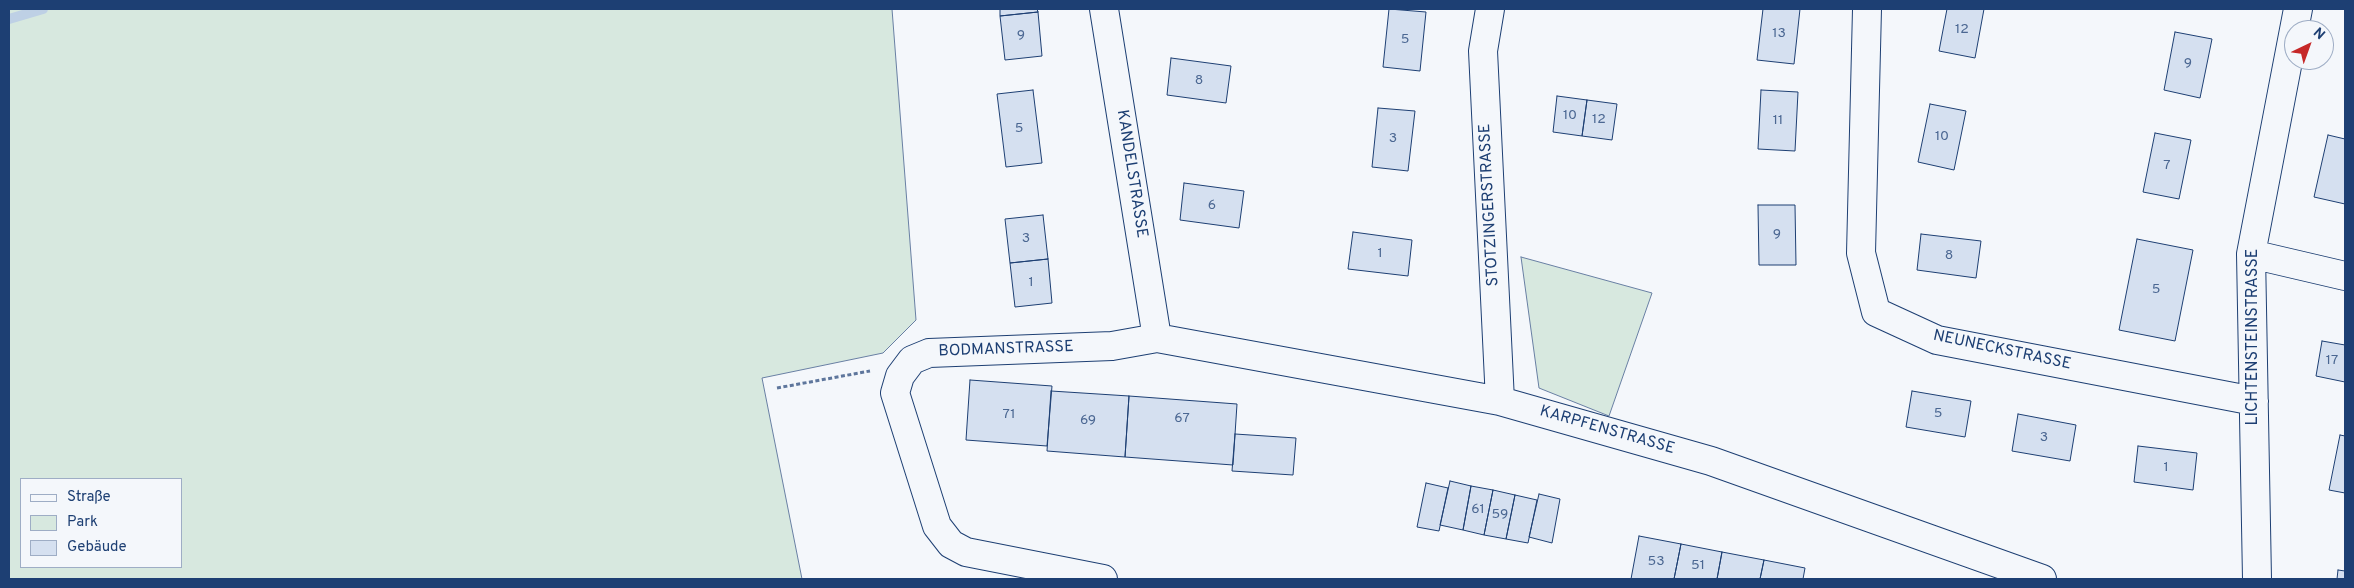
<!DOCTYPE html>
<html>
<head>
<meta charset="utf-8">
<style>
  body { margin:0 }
  #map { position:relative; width:2354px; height:588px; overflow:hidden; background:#f4f7fb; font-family:Overpass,sans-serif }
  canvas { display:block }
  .frame { position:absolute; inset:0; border:10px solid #1d3f73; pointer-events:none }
  .legend { position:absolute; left:20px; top:478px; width:162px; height:90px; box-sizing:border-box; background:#f4f7fb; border:1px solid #9eadc5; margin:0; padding:6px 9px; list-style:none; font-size:15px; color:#1d3f73 }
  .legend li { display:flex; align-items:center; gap:10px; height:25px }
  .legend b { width:25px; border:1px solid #9eadc5 }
  .north { position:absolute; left:2284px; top:20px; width:50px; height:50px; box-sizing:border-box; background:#f4f7fb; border:1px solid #9eadc5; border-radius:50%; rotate:42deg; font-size:14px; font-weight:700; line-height:20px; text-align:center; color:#1d3f73 }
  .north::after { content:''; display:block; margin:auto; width:18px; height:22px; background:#c62828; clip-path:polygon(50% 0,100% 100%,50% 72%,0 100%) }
</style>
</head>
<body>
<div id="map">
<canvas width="2354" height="588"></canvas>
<div class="frame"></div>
<ul class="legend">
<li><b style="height:6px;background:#f4f7fb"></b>Straße</li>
<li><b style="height:14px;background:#d7e8df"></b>Park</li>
<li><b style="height:14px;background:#d5e0f0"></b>Gebäude</li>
</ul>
<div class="north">N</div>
</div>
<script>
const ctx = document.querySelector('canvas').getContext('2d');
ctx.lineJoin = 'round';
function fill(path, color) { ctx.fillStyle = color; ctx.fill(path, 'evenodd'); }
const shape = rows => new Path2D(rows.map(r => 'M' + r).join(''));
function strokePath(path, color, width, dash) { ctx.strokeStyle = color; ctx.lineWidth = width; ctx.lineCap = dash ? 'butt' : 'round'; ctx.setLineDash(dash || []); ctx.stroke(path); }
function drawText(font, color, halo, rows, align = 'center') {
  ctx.font = font + ' Overpass,sans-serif'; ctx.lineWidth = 4; ctx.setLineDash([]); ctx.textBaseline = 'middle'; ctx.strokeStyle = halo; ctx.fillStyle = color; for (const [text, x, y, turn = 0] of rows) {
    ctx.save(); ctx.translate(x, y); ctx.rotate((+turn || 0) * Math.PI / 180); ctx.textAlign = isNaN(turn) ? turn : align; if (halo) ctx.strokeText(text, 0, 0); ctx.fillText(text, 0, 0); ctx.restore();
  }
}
const green = shape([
  [9,9,892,9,916,320,883,353,762,378,802,579,9,579,9,9],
  [21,479,181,479,181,567,21,567,21,479],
  [1521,257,1652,293,1609,416,1539,388,1521,257]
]);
fill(green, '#d7e8df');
strokePath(green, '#687fa3', 1);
strokePath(shape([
  [9,19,43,9]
]), '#bed0e5', 10);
const building = shape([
  [1000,9,1037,9,1038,12,1000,16,1000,9],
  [1389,9,1426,12,1420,71,1383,67,1389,9],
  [1763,9,1800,9,1794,64,1757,60,1763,9],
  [1947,9,1984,9,1975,58,1939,51,1947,9],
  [1038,12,1042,56,1005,60,1000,16,1038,12],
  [2175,32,2212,39,2200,98,2164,90,2175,32],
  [1171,58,1231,66,1226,103,1167,95,1171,58],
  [1033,90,1042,163,1006,167,997,94,1033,90],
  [1761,90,1798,92,1795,151,1758,149,1761,90],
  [1557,96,1587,100,1582,136,1553,132,1557,96],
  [1587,100,1617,104,1612,140,1582,136,1587,100],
  [1930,104,1966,111,1954,170,1918,162,1930,104],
  [1378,108,1415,111,1408,171,1372,167,1378,108],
  [2155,133,2191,140,2179,199,2143,192,2155,133],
  [2328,135,2345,139,2345,204,2314,197,2328,135],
  [1184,183,1244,191,1239,228,1180,220,1184,183],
  [1758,205,1795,205,1796,265,1759,265,1758,205],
  [1043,215,1048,259,1010,263,1005,219,1043,215],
  [1353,232,1412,240,1408,276,1348,269,1353,232],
  [1921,234,1981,241,1976,278,1917,270,1921,234],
  [2137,239,2193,250,2175,341,2119,330,2137,239],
  [1048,259,1052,303,1015,307,1010,263,1048,259],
  [2322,341,2345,345,2345,382,2316,376,2322,341],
  [970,380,1052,386,1047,446,966,440,970,380],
  [1051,391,1129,396,1125,457,1047,451,1051,391],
  [1912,391,1971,401,1965,437,1906,427,1912,391],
  [1129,396,1237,404,1233,465,1125,457,1129,396],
  [2018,414,2076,425,2070,461,2012,451,2018,414],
  [1235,434,1296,438,1293,475,1232,471,1235,434],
  [2340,435,2345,436,2345,493,2329,490,2340,435],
  [2138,446,2197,453,2193,490,2134,482,2138,446],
  [1450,481,1471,486,1463,530,1440,525,1450,481],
  [1426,483,1448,488,1439,531,1417,527,1426,483],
  [1471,486,1493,490,1484,535,1463,530,1471,486],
  [1493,490,1515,495,1506,539,1484,535,1493,490],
  [1539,494,1560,499,1552,543,1529,537,1539,494],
  [1515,495,1537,500,1528,543,1506,539,1515,495],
  [1639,536,1681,544,1674,579,1631,579,1639,536],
  [1681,544,1722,552,1717,579,1674,579,1681,544],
  [1722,552,1764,560,1760,579,1717,579,1722,552],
  [1764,560,1805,568,1803,579,1760,579,1764,560],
  [2338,570,2345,571,2345,579,2337,579,2338,570]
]);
fill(building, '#d5e0f0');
strokePath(building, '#1d3f73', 1);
const minor = shape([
  [1104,9,1157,338],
  [1490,9,1483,51,1500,401],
  [1867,9,1861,253,1876,312,1937,340,2254,401],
  [2251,254,2345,276],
  [1103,579,966,552,951,544,937,526,895,393,900,376,912,360,929,353,1112,346,1157,338,1500,401,1711,461,2042,579],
  [2257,579,2251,254,2298,9]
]);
strokePath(minor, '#1d3f73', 30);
strokePath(shape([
  [777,388,870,371]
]), '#5e769c', 3, [4, 2.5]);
strokePath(minor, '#f4f7fb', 28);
drawText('14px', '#4b6792', null, [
  ["12",1962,30],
  ["13",1779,34],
  ["9",1021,36],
  ["5",1405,40],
  ["9",2188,64],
  ["8",1199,81],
  ["10",1570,116],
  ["12",1599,120],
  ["11",1778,121],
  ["5",1019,129],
  ["10",1942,137],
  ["3",1393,139],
  ["7",2167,166],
  ["6",1212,206],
  ["9",1777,235],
  ["3",1026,239],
  ["1",1380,254],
  ["8",1949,256],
  ["1",1031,283],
  ["5",2156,290],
  ["17",2332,361],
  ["5",1938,414],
  ["71",1009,415],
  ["67",1182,419],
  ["69",1088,421],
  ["3",2044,438],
  ["1",2166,468],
  ["61",1478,510],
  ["59",1500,515],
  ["53",1656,562],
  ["51",1698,566]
]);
drawText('16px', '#1d3f73', '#f4f7fb', [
  ["KANDELSTRASSE",1131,174,81],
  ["STOTZINGERSTRASSE",1490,205,-93],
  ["LICHTENSTEINSTRASSE",2254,337,-90],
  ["BODMANSTRASSE",1006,350,-2],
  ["NEUNECKSTRASSE",2002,351,12],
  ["KARPFENSTRASSE",1607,431,16]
]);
</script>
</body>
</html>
